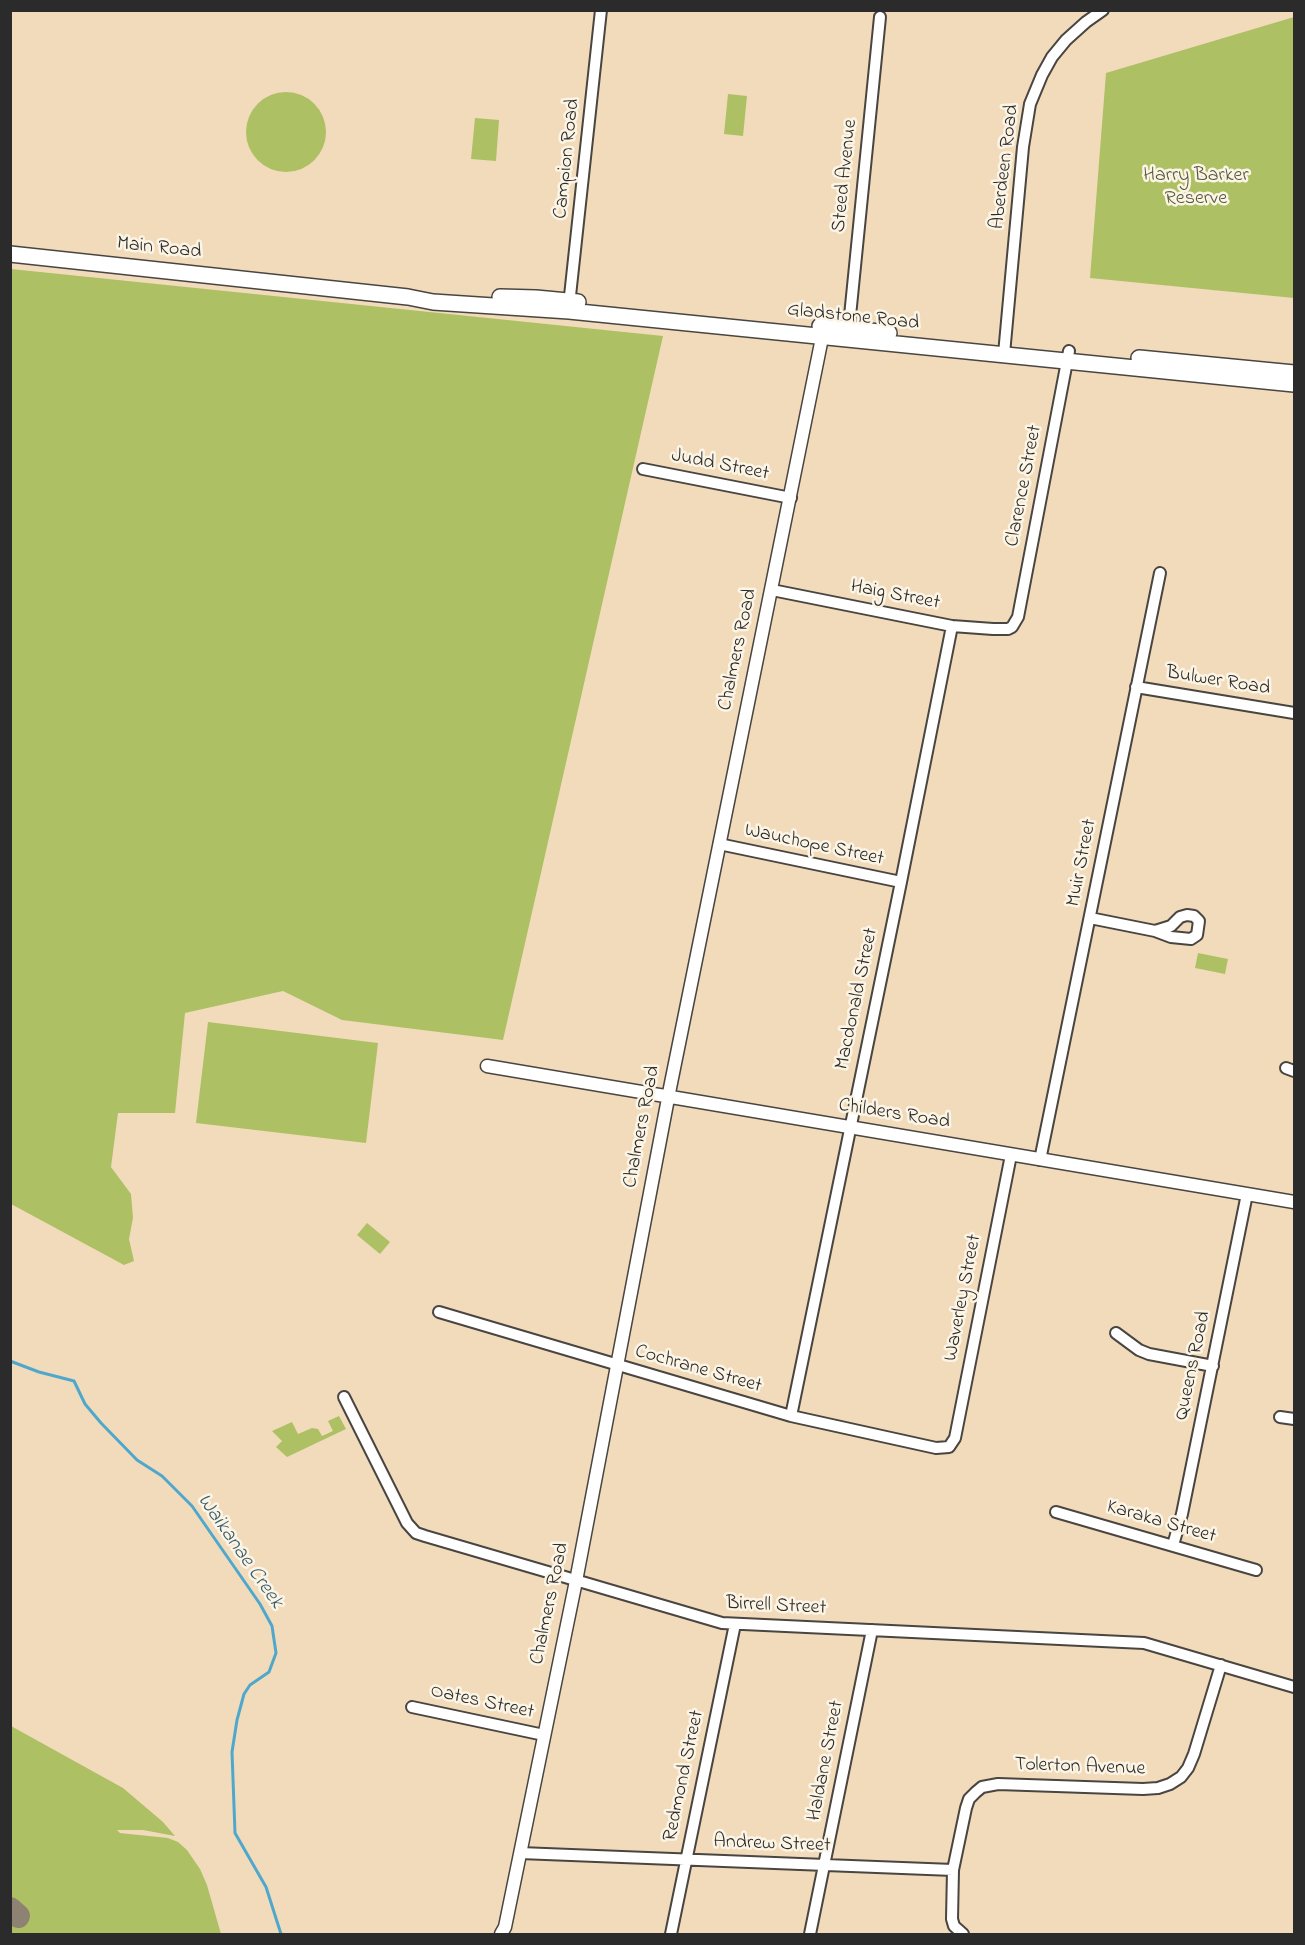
<!DOCTYPE html>
<html>
<head>
<meta charset="utf-8">
<style>
  body { margin:0 }
  #map { position:relative; width:1305px; height:1945px; overflow:hidden; background:#f2dbbb; font-family:"Indie Flower",sans-serif }
  canvas { display:block }
  .frame { position:absolute; inset:0; border:12px solid #2b2b2b; pointer-events:none }
</style>
</head>
<body>
<div id="map">
<canvas width="1305" height="1945"></canvas>
<div class="frame"></div>
</div>
<script>
const ctx = document.querySelector('canvas').getContext('2d');
ctx.lineJoin = 'round';
function fill(path, color) { ctx.fillStyle = color; ctx.fill(path, 'evenodd'); }
const shape = rows => new Path2D(rows.map(r => 'M' + r).join(''));
function strokePath(path, color, width, dash) { ctx.strokeStyle = color; ctx.lineWidth = width; ctx.lineCap = dash ? 'butt' : 'round'; ctx.setLineDash(dash || []); ctx.stroke(path); }
function drawText(font, color, halo, rows, align = 'center') {
  ctx.font = font + ' "Indie Flower",sans-serif'; ctx.lineWidth = 5; ctx.setLineDash([]); ctx.textBaseline = 'middle'; ctx.strokeStyle = halo; ctx.fillStyle = color; for (const [text, x, y, turn = 0] of rows) {
    ctx.save(); ctx.translate(x, y); ctx.rotate((+turn || 0) * Math.PI / 180); ctx.textAlign = isNaN(turn) ? turn : align; if (halo) ctx.strokeText(text, 0, 0); ctx.fillText(text, 0, 0); ctx.restore();
  }
}
fill(shape([
  [1294,17,1294,298,1090,278,1106,73],
  '246 132a40 40 0 1 1 80 0a40 40 0 1 1-80 0Z',
  [728,94,747,96,743,136,724,134],
  [475,118,499,120,496,161,471,159],
  [11,269,663,336,503,1040,342,1020,283,991,185,1013,175,1113,118,1113,111,1167,131,1194,133,1218,129,1239,134,1261,124,1265,11,1204],
  [1198,953,1228,959,1225,974,1195,968],
  [208,1022,378,1043,366,1143,196,1123],
  [367,1223,390,1242,380,1254,357,1235],
  [339,1416,346,1429,287,1457,276,1447,282,1441,272,1431,292,1422,298,1434,312,1428,318,1429,322,1436,333,1431,328,1421],
  [11,1726,123,1788,163,1822,175,1836,143,1830,117,1830,120,1833,168,1838,178,1842,187,1850,200,1869,207,1885,221,1934,11,1934]
]), '#aec064');
strokePath(shape([
  [10,1361,39,1372,74,1381,85,1404,101,1423,137,1460,162,1476,192,1506,260,1604,272,1626,276,1653,269,1672,250,1685,244,1694,237,1720,232,1752,235,1833,266,1887,281,1934]
]), '#4fa8cc', 3);
strokePath(shape([
  [10,1909,18,1916]
]), '#8e8373', 24);
const minor = shape([
  [569,305,601,10],
  [848,336,880,17],
  [1004,354,1023,147,1030,104,1042,75,1052,57,1066,40,1086,22,1103,10],
  [643,469,791,498],
  [772,590,952,626,993,629,1008,629,1012,627,1018,617,1069,351],
  [1136,687,1294,713],
  [719,844,901,882],
  [1090,918,1155,931,1171,937,1191,939,1197,935,1199,921,1194,916,1187,915,1180,917,1171,926,1155,931],
  [1286,1068,1294,1071],
  [1040,1160,1160,573],
  [439,1312,791,1416,936,1448,949,1447,955,1438,1011,1155],
  [1116,1333,1139,1350,1149,1354,1213,1366],
  [344,1397,407,1523,416,1533,425,1536,722,1623,1144,1643,1294,1687],
  [791,1416,901,882,952,626],
  [1280,1417,1294,1419],
  [1056,1512,1256,1570],
  [1173,1545,1182,1514,1247,1194],
  [412,1707,544,1735],
  [520,1853,953,1870],
  [671,1934,735,1624],
  [810,1934,872,1630],
  [963,1934,954,1926,952,1919,953,1870,966,1808,969,1799,976,1792,982,1787,998,1784,1143,1789,1158,1788,1170,1784,1181,1777,1188,1768,1194,1754,1221,1665]
]);
const tertiary = shape([
  [487,1066,1294,1202],
  [501,1934,505,1927,576,1581,670,1088,824,328]
]);
const secondary = shape([
  [10,254,408,297,433,302,569,311,1294,384],
  [500,297,536,298,578,302],
  [820,326,889,333],
  [1139,358,1294,373]
]);
strokePath(minor, '#494541', 14);
strokePath(tertiary, '#494541', 15);
strokePath(secondary, '#494541', 18);
strokePath(minor, '#fff', 10);
strokePath(tertiary, '#fff', 12);
strokePath(secondary, '#fff', 15);
drawText('20px', '#2b2b2b', '#fcf5e5', [
  ["Campion Road",568,159,-84],
  ["Aberdeen Road",1006,167,-83],
  ["Steed Avenue",846,176,-84],
  ["Main Road",159,249,6],
  ["Gladstone Road",853,318,6],
  ["Judd Street",720,466,11],
  ["Clarence Street",1025,486,-79],
  ["Haig Street",895,596,11],
  ["Chalmers Road",739,650,-78],
  ["Bulwer Road",1218,682,9],
  ["Wauchope Street",814,846,12],
  ["Muir Street",1083,863,-79],
  ["Macdonald Street",858,999,-78],
  ["Childers Road",894,1115,9],
  ["Chalmers Road",643,1127,-79],
  ["Waverley Street",964,1298,-79],
  ["Queens Road",1194,1366,-78],
  ["Cochrane Street",698,1370,16],
  ["Karaka Street",1161,1523,16],
  ["Chalmers Road",551,1604,-78],
  ["Birrell Street",776,1607,3],
  ["Oates Street",482,1703,12],
  ["Haldane Street",827,1761,-79],
  ["Tolerton Avenue",1080,1768,2],
  ["Redmond Street",685,1776,-78],
  ["Andrew Street",772,1845,2]
]);
drawText('20px', '#52583c', '#fcf5e5', [
  ["Harry Barker",1196,177],
  ["Reserve",1196,200]
]);
drawText('italic 21px', '#395d6b', '#fcf5e5', [
  ["Waikanae Creek",239,1552,55]
]);
</script>
</body>
</html>
